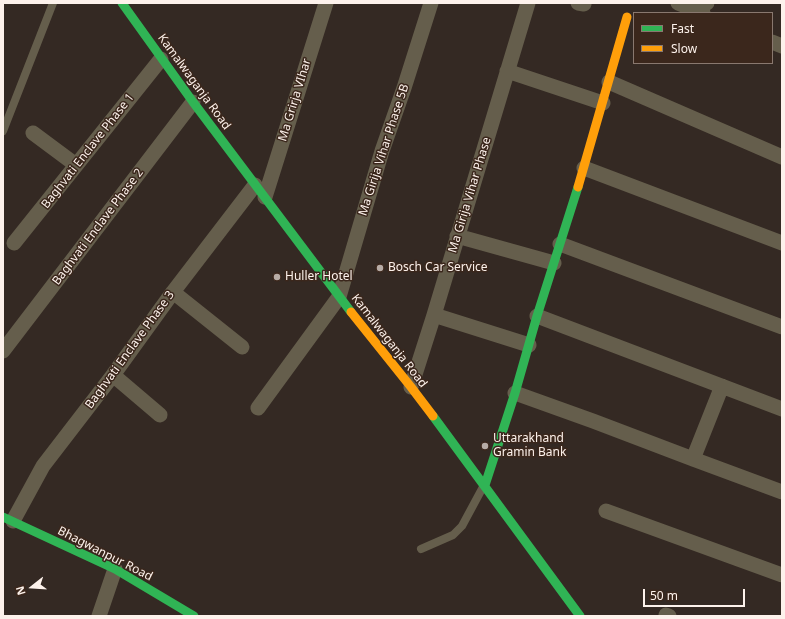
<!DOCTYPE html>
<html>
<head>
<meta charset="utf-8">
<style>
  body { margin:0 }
  #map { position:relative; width:785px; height:619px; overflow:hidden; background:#342923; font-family:"Noto Sans",sans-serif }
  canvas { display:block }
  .frame { position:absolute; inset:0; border:4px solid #fdf2ec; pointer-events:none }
  .legend { position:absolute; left:633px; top:12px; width:140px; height:52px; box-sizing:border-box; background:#3b271c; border:1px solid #89786f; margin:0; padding:5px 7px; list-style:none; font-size:12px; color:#fdf2ec }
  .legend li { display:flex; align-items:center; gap:8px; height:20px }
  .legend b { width:20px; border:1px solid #89786f }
  .north { position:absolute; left:12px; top:567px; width:40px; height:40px; -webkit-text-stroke:3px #3b271c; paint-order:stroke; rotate:253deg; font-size:11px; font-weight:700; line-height:16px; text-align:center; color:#fdf2ec }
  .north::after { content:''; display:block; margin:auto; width:14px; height:18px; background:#fdf2ec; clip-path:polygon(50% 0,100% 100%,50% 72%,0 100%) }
  .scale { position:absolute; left:643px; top:589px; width:102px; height:18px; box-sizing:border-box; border:2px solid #fdf2ec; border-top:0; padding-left:5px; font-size:12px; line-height:14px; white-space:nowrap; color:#fdf2ec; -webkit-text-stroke:3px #3b271c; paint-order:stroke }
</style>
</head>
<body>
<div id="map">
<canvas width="785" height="619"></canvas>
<div class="frame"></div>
<ul class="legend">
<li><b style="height:5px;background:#30b455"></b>Fast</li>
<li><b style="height:5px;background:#ff9f0a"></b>Slow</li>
</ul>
<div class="north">N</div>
<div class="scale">50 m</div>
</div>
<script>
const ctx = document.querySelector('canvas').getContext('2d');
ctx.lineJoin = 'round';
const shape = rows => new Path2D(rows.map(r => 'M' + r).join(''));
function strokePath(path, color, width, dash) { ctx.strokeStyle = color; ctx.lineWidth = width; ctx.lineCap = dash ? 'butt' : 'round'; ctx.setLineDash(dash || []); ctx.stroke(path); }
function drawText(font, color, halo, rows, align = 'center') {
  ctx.font = font + ' "Noto Sans",sans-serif'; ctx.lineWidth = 3; ctx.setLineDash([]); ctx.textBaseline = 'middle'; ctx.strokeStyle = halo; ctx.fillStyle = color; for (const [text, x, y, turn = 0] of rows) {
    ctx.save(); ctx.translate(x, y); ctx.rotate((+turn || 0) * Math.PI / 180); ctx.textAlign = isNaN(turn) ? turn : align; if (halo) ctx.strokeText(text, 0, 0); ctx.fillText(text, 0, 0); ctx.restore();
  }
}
strokePath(shape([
  [3,131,53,3],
  [421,549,453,535,462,526,483,487]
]), '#655e4c', 8);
strokePath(shape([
  [578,3,584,4],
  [678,3,703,13],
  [706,3,707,3],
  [772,42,782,46],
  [507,71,603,103],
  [609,82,782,157],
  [33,133,76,165],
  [584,168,782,243],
  [265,197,326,3],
  [457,236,554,263],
  [14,243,161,59],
  [560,244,782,327],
  [173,292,242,347],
  [434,315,529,345],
  [537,316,782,409],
  [3,351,193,102],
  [113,375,160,415],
  [411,387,434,315,528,3],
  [515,393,593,421,693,459,782,492],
  [258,408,339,297,382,151,404,88,431,3],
  [693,459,722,386],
  [606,511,782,575],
  [13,521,43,466,113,375,173,292,255,185],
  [666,615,669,616],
  [99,616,115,569]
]), '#655e4c', 15);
strokePath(shape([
  [122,3,193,102,351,312],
  [433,416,580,616],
  [485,485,515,393,537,316,578,187],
  [3,517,115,569,194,616]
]), '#30b455', 9);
strokePath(shape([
  [578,187,627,17],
  [351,312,411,387,433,416]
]), '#ff9f0a', 9);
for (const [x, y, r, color] of [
  [380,268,4,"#b7aca6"],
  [277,277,4,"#b7aca6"],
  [485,446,4,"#b7aca6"]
]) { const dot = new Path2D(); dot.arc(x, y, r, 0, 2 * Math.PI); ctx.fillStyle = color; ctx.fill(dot); strokePath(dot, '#3b271c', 1.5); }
drawText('12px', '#fdf2ec', '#3b271c', [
  ["Kamalwaganja Road",194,82,54],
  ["Ma Grirja VIhar",295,100,-73],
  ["Ma Girija Vihar Phase 5B",384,150,-72],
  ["Baghvati Enclave Phase 1",88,151,-52],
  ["Ma Girija Vihar Phase",470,195,-73],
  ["Baghvati Enclave Phase 2",98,227,-53],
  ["Kamalwaganja Road",389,341,52],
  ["Baghvati Enclave Phase 3",130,350,-54],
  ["Bhagwanpur Road",105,554,27]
]);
drawText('12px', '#fdf2ec', '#3b271c', [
  ["Bosch Car Service",388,268],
  ["Huller Hotel",285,277],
  ["Uttarakhand",493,439],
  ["Gramin Bank",493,453]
], 'left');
</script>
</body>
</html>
